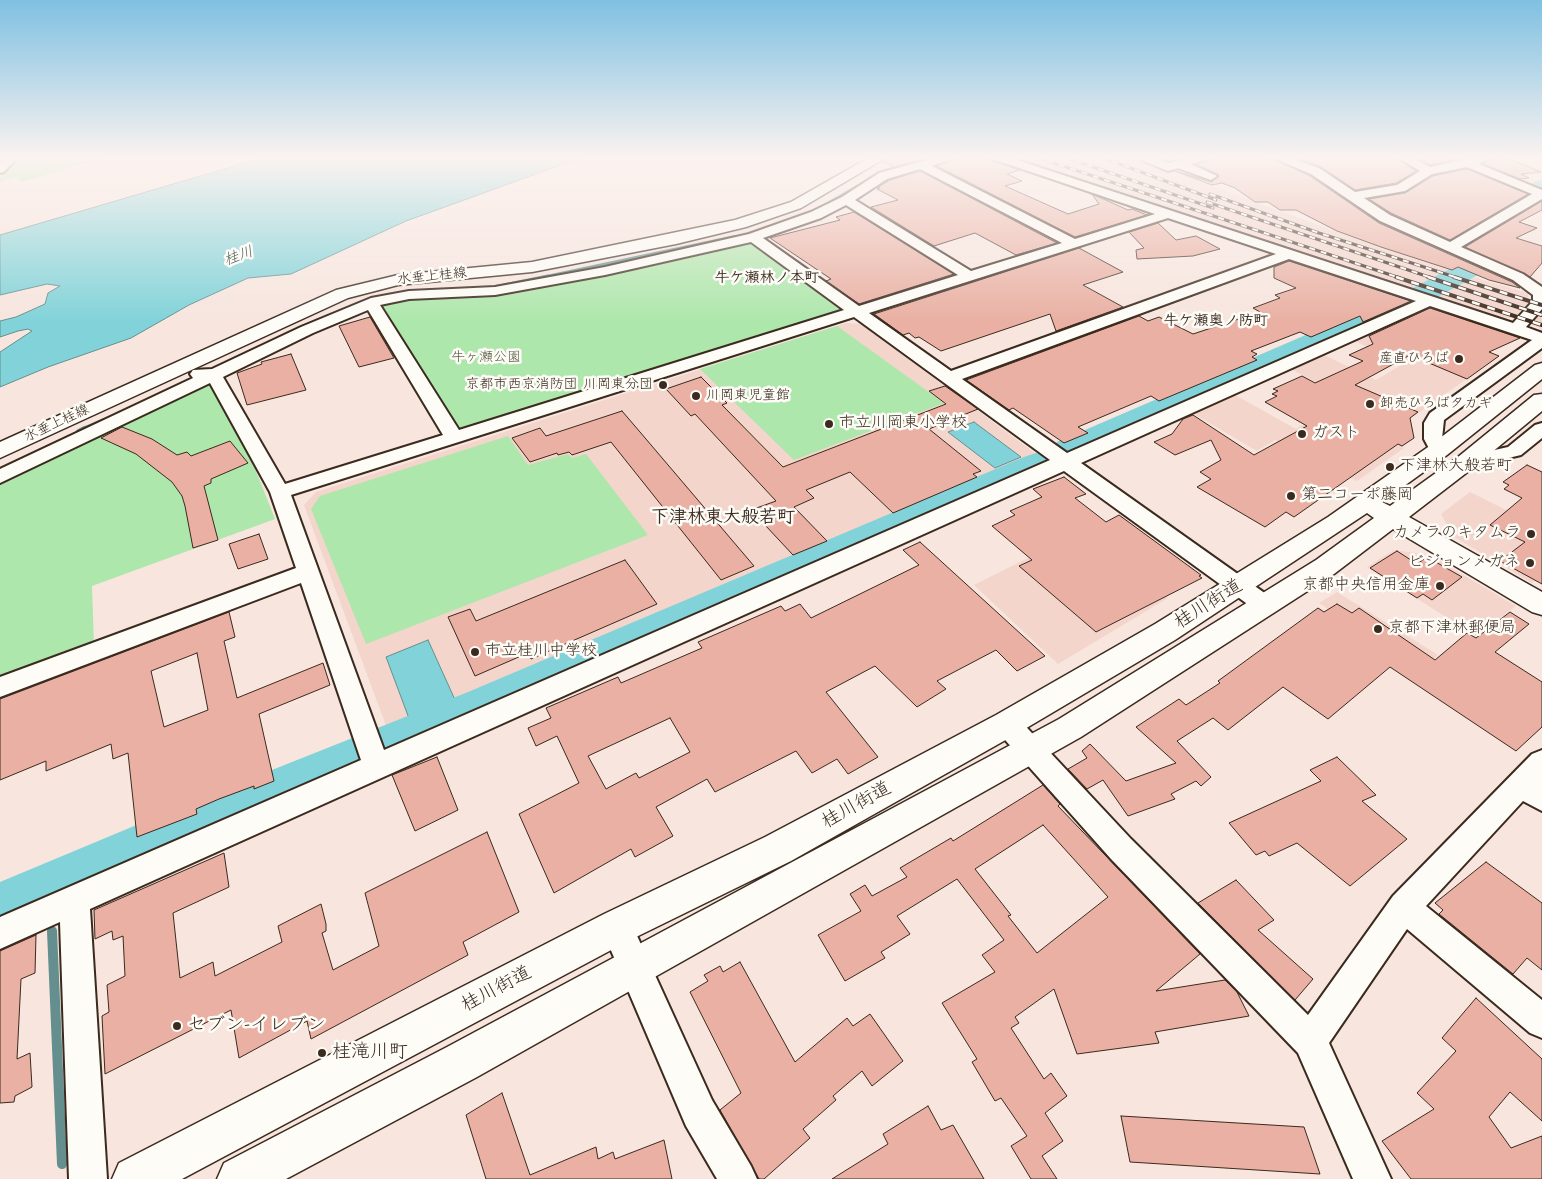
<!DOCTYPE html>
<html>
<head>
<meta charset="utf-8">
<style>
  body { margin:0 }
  canvas { display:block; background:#f7e5de }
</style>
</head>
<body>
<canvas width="1542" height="1179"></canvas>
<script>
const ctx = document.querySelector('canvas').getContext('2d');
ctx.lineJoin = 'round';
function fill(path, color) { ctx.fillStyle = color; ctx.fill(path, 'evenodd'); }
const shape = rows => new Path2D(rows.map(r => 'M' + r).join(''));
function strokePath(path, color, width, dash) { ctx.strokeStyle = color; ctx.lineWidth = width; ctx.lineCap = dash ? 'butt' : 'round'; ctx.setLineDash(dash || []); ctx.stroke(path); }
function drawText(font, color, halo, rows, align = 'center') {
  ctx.font = font + ' "Architects Daughter","Klee One",sans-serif'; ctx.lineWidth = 5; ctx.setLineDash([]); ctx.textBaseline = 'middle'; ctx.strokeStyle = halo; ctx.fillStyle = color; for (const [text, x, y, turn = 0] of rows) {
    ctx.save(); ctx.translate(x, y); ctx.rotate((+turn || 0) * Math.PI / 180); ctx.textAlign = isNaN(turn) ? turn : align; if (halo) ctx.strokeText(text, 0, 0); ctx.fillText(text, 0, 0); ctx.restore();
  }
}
fill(shape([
  [1007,157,1134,157,1353,238,1448,270,1528,293,1528,299,1542,303,1542,334,1537,332,1541,328,1511,318,1493,318],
  [846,323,861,324,1040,457,391,739,304,505,316,492],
  [1389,324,1437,346,1453,338,1499,356,1410,419,1414,438,1402,447,1404,448,1357,481,1275,440,1257,451,1194,414,1235,395,1296,429,1345,398,1291,369,1324,355,1376,380,1403,364,1353,340],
  [1470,492,1542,528,1542,575,1532,583,1454,537,1441,514],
  [1082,531,1168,598,1058,664,974,585],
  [1394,550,1429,555,1516,606,1476,636,1367,567],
  [1337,592,1438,655,1421,670,1319,603]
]), '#f3d5cc');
fill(shape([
  [19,157,110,157,21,182,17,177,0,182,0,178],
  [744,242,752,244,844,308,843,313,469,428,456,428,381,309,383,303,406,299,489,296],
  [837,326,944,403,794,460,700,369],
  [211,384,254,466,275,519,92,586,94,646,0,681,0,483,131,418,202,385],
  [508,436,528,465,568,454,572,458,586,454,648,535,366,644,311,509,320,496]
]), '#ade7ab');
const water = shape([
  [265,157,583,157,406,221,291,274,248,278,189,305,131,338,48,367,0,387,0,352,32,331,28,329,18,331,0,337,0,321,16,317,45,304,48,293,60,286,47,284,0,295,0,235,265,157],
  [974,422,1021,457,995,468,948,432,974,422],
  [428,640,456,702,410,721,386,657,428,640]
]);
fill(water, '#81d3d9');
strokePath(water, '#658f8e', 1);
strokePath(shape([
  [878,176,887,170,940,157],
  [819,209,857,187],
  [542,278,735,237]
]), '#658f8e', 4);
strokePath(shape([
  [489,289,548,277],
  [82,430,103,421]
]), '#658f8e', 5);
strokePath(shape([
  [79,432,85,429]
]), '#658f8e', 6);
strokePath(shape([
  [52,931,62,1164]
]), '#658f8e', 10);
fill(shape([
  [1542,180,1542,196,1473,235,1493,264,1489,269,1421,306,1081,456,1069,459,1057,456,1052,449,1057,442,1401,294,1465,261,1448,233,1452,228,1534,182,1542,180],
  [1036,453,1048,457,1053,464,1048,471,500,718,230,833,0,936,0,882,194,801,468,692,1024,457,1036,453]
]), '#81d3d9');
const building = shape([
  [889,157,932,157,894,167,883,161,889,157],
  [958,157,989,157,992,161,1020,170,1007,174,1022,181,1005,186,1068,214,1099,204,1092,194,1128,210,1132,209,1147,215,1075,237,937,166,958,157],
  [1214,157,1269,157,1310,176,1379,223,1512,282,1520,288,1489,280,1458,267,1452,270,1381,247,1337,231,1296,210,1280,210,1268,202,1255,202,1235,188,1222,183,1212,185,1175,171,1212,182,1219,175,1196,164,1214,157],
  [1292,157,1395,157,1416,171,1396,183,1355,190,1320,166,1292,157],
  [1415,157,1468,157,1430,165,1415,157],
  [1493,157,1505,157,1541,172,1521,174,1529,178,1520,179,1483,164,1493,157],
  [1467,169,1528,194,1450,240,1391,213,1369,199,1405,193,1433,176,1467,169],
  [920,171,1057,243,1016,255,975,233,934,246,871,207,898,200,877,189,880,188,878,187,890,180,920,171],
  [1542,201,1542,210,1519,222,1537,228,1516,238,1542,246,1542,263,1530,277,1465,247,1542,201],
  [854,212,954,274,859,304,826,281,831,279,770,238,840,220,836,217,854,212],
  [1158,223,1176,240,1196,236,1220,249,1193,256,1137,259,1136,250,1144,248,1129,232,1158,223],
  [1079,248,1123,272,1083,285,1123,307,1056,331,1050,314,941,351,919,337,915,338,909,333,903,335,874,314,1079,248],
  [1289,261,1411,301,1363,322,1360,316,1311,337,1300,332,1251,351,1257,354,1252,357,1257,360,1159,401,1151,396,1078,427,1088,433,1064,443,1013,408,1009,410,966,380,1139,316,1148,321,1159,317,1193,334,1260,312,1253,308,1280,298,1275,295,1296,288,1274,278,1274,267,1289,261],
  [1430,308,1520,338,1489,352,1499,356,1467,379,1410,355,1355,385,1418,412,1410,418,1414,438,1402,446,1398,444,1294,517,1286,512,1265,527,1197,487,1211,479,1200,472,1221,460,1211,440,1175,455,1154,442,1172,434,1183,419,1193,415,1254,455,1307,426,1265,402,1277,396,1272,394,1278,391,1273,389,1302,376,1315,383,1363,361,1349,355,1373,344,1369,336,1430,308],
  [370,317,394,358,359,367,339,326,370,317],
  [291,354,306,390,247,405,237,373,262,364,261,362,291,354],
  [701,377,727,403,722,405,783,467,946,404,929,391,945,386,978,409,929,429,981,471,973,474,977,477,893,513,850,472,806,490,814,498,794,507,827,541,793,555,751,510,776,501,695,414,691,416,666,389,701,377],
  [622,411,640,432,754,566,721,580,611,442,572,455,569,452,558,455,557,453,530,462,512,438,540,428,546,436,622,411],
  [122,427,152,439,177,455,187,452,191,456,230,441,248,463,211,479,211,483,204,486,218,540,193,548,185,506,182,496,172,482,136,454,101,438,122,427],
  [1527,465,1542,472,1542,584,1500,561,1525,542,1490,525,1522,498,1504,489,1509,485,1503,482,1527,465],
  [1064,477,1086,494,1075,498,1106,522,1119,515,1201,575,1199,576,1202,578,1096,632,1019,566,1032,560,992,526,1015,515,1010,511,1042,497,1033,489,1064,477],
  [259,534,268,559,238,569,229,544,259,534],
  [920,542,1045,656,1017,671,996,650,937,681,946,689,917,707,875,666,826,692,878,757,848,774,837,759,812,773,796,751,715,792,707,779,656,807,673,836,635,857,631,849,554,893,519,814,579,783,557,736,536,746,528,728,551,718,546,708,618,677,621,683,702,648,698,642,781,606,785,611,800,604,811,618,919,565,903,550,920,542],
  [670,718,690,752,639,778,636,773,606,789,588,756,670,718],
  [1397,551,1417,564,1427,557,1462,577,1432,600,1423,594,1417,598,1370,568,1397,551],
  [625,560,657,604,531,659,528,653,475,676,448,617,470,609,476,621,625,560],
  [1337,604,1352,613,1359,608,1435,660,1467,633,1476,638,1510,612,1529,624,1495,652,1542,682,1542,727,1516,751,1390,667,1328,719,1283,687,1228,730,1213,718,1177,741,1211,777,1201,786,1196,781,1171,794,1175,799,1128,816,1103,780,1087,789,1068,769,1087,758,1082,751,1090,744,1126,781,1176,763,1136,727,1179,699,1186,705,1220,683,1218,681,1318,608,1324,612,1337,604],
  [229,612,235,637,224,641,237,698,323,663,330,685,259,714,274,781,254,789,254,786,219,799,196,809,197,814,137,837,128,753,113,759,111,744,46,771,46,761,0,780,0,699,229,612],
  [197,653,208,710,164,727,151,671,197,653],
  [437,757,458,810,415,831,392,775,437,757],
  [1337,757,1376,795,1362,801,1407,839,1350,886,1297,843,1269,856,1265,851,1256,855,1229,823,1321,781,1310,770,1337,757],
  [1043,785,1060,804,1058,806,1200,954,1156,991,1225,980,1237,992,1249,1016,1155,1032,1159,1043,1077,1054,1054,989,1015,1017,1019,1023,1011,1028,1044,1079,1051,1073,1067,1096,1045,1113,1063,1141,1042,1156,1057,1179,1031,1179,1011,1146,1027,1136,1001,1098,995,1101,972,1062,977,1059,942,1003,995,972,982,955,1004,940,957,879,897,916,910,934,881,952,885,958,845,981,818,935,861,911,850,894,865,885,872,896,907,877,900,868,951,838,953,841,1043,785],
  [1043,825,1108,897,1037,953,1008,916,1011,915,975,869,1043,825],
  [487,832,519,912,463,942,468,955,311,1039,307,1021,239,1058,231,1010,105,1074,102,1016,109,1012,107,985,125,976,123,936,113,940,112,931,95,939,94,910,224,853,229,887,173,913,180,978,213,962,215,976,282,942,278,926,321,904,326,924,326,931,322,933,333,970,379,946,365,893,487,832],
  [1486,862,1542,903,1542,970,1527,958,1513,974,1439,914,1443,910,1435,903,1486,862],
  [1236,880,1274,920,1258,930,1313,979,1295,1000,1198,903,1236,880],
  [36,935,35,973,21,979,17,1059,30,1053,32,1087,15,1096,14,1102,0,1103,0,951,36,935],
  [740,962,795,1062,847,1018,853,1026,870,1014,903,1061,872,1086,862,1071,833,1096,836,1100,803,1129,810,1138,764,1179,759,1179,720,1110,741,1093,690,992,708,981,704,975,720,966,723,972,740,962],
  [1476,998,1542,1059,1542,1121,1510,1092,1489,1117,1511,1148,1542,1136,1542,1179,1411,1179,1382,1141,1434,1109,1417,1093,1456,1051,1442,1038,1476,998],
  [502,1093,530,1175,596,1147,598,1159,613,1152,615,1159,664,1140,672,1179,486,1179,466,1115,502,1093],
  [928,1106,941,1130,953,1125,984,1179,832,1179,888,1144,883,1134,928,1106],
  [1121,1116,1304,1127,1320,1174,1130,1162,1121,1116]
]);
fill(building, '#e9b0a3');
strokePath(building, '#3b2a1e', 1);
const minor = shape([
  [6,157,18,157,4,172,0,173,0,162,6,157],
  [938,157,956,157,932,166,1075,239,1155,214,993,159,991,157,1008,157,1513,323,1533,301,1533,295,1513,280,1380,221,1311,174,1271,157,1287,157,1319,168,1355,192,1397,185,1420,171,1397,157,1411,157,1430,167,1476,157,1491,157,1479,164,1542,190,1542,199,1461,247,1523,274,1542,287,1542,309,1526,327,1542,333,1542,348,1444,420,1442,439,1448,450,1446,454,1439,456,1432,454,1424,439,1424,423,1430,413,1532,340,1430,306,1081,463,1273,599,1276,605,1273,611,1265,613,1257,611,1064,471,90,909,107,1179,69,1179,60,922,0,949,0,917,361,760,301,583,0,697,0,677,296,568,270,492,210,383,0,483,0,469,193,378,190,374,193,370,212,369,301,327,371,298,409,291,495,287,605,267,749,234,811,212,842,197,879,173,938,157],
  [1467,167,1532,194,1450,242,1390,215,1364,198,1405,191,1432,174,1467,167],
  [920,169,1062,243,971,271,855,200,887,179,920,169],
  [846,205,958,275,859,306,763,238,821,218,846,205],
  [1168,218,1276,254,951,371,869,313,1168,218],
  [751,242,844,310,459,430,380,305,409,299,495,295,605,275,751,242],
  [1289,259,1416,301,1067,453,962,379,1289,259],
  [368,310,443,435,285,484,223,377,313,333,368,310],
  [854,317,1050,460,384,750,291,495,854,317],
  [1134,157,1150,157,1169,163,1192,157,1210,157,1208,159,1191,164,1217,176,1211,180,1178,168,1168,171,1134,157],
  [1542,423,1542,438,1521,455,1466,468,1459,466,1456,462,1459,458,1508,447,1535,425,1542,423],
  [1007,713,1016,716,1131,839,1308,1015,1393,896,1532,754,1542,750,1542,811,1523,801,1426,906,1542,1000,1542,1038,1530,1033,1407,929,1329,1043,1391,1179,1353,1179,1298,1053,1111,859,998,732,994,724,998,716,1007,713],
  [617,912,628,916,712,1100,751,1166,757,1179,717,1179,686,1126,601,927,606,916,617,912]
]);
const tertiary = shape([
  [1542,363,1542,379,1447,455,1382,502,1390,506,1458,457,1534,395,1542,394,1542,411,1474,467,1409,517,1542,592,1542,615,1532,612,1393,529,1334,574,1081,737,477,1077,286,1179,217,1179,224,1163,447,1047,1059,719,1316,560,1374,518,1367,513,1175,640,1018,733,791,861,630,940,182,1179,112,1179,119,1163,604,914,765,837,996,715,1155,624,1328,517,1431,445,1535,365,1542,363]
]);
const secondary = shape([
  [870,157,887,157,801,208,746,227,676,244,532,272,398,285,348,298,0,458,0,442,336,290,398,275,532,262,735,220,791,202,870,157]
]);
strokePath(minor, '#3b2a1e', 4);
strokePath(tertiary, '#3b2a1e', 3);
strokePath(secondary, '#3b2a1e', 3);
fill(minor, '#fdfcf7');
fill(tertiary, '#fdfcf7');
fill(secondary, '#fdfcf7');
const railFar1 = shape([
  [1036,157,1400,278],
  [1064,157,1213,208],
  [1101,157,1216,200],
  [1210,194,1319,233,1458,278],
  [1207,202,1432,278]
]);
const rail = shape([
  [1396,277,1542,325],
  [1428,277,1542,315],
  [1454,277,1542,305]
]);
strokePath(railFar1, '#3b2a1e', 3);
strokePath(rail, '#3b2a1e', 4);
strokePath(railFar1, '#fdfcf7', 2, [6]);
strokePath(rail, '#fdfcf7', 2.5, [8]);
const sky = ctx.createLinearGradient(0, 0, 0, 322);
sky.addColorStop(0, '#7fc0e2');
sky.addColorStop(0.49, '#fbf3f0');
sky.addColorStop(1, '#fbf3f000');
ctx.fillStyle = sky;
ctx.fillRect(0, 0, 1542, 322);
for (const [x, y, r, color] of [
  [1459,359,5,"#3b2a1e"],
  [663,385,5,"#3b2a1e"],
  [696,396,5,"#3b2a1e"],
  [1370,404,5,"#3b2a1e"],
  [829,424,5,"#3b2a1e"],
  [1302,434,5,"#3b2a1e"],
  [1390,467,5,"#3b2a1e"],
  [1291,496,5,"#3b2a1e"],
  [1531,534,5,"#3b2a1e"],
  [1530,563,5,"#3b2a1e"],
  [1440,586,5,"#3b2a1e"],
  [1378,629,5,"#3b2a1e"],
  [475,652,5,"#3b2a1e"],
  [177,1026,5,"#3b2a1e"],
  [322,1053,5,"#3b2a1e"]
]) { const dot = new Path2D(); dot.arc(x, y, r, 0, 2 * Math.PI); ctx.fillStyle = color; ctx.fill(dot); strokePath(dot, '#fdfcf7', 2); }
drawText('14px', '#3b2a1e', '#fdfcf7', [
  ["水垂上桂線",432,277,-6],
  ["水垂上桂線",57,424,-25]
]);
drawText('14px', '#585941', '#fdfcf7', [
  ["牛ヶ瀬公園",486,358]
]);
drawText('14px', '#3b2a1e', '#fdfcf7', [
  ["産直ひろば",1449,359],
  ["京都市西京消防団 川岡東分団",653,385],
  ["川岡東児童館",706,396,"left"],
  ["卸売ひろばタカギ",1380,404,"left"]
], 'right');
drawText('italic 15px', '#505d56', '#fdfcf7', [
  ["桂川",239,257,-20]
]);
drawText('bold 15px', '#3b2a1e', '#fdfcf7', [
  ["牛ケ瀬林ノ本町",767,279],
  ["牛ケ瀬奥ノ防町",1216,322]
]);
drawText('16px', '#3b2a1e', '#fdfcf7', [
  ["市立川岡東小学校",839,424],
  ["ガスト",1312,434],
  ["下津林大般若町",1400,467],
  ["第二コーポ藤岡",1301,496],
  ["カメラのキタムラ",1521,534,"right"],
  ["ビジョンメガネ",1520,563,"right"],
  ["京都中央信用金庫",1430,586,"right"],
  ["京都下津林郵便局",1388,629],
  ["市立桂川中学校",485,652]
], 'left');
drawText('bold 18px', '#3b2a1e', '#fdfcf7', [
  ["下津林東大般若町",723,518]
]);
drawText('19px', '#3b2a1e', '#fdfcf7', [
  ["桂川街道",1209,605,-32],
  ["桂川街道",857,806,-29],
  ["桂川街道",497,990,-28]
]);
drawText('19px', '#3b2a1e', '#fdfcf7', [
  ["セブン-イレブン",187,1026],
  ["桂滝川町",332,1053]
], 'left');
</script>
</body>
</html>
